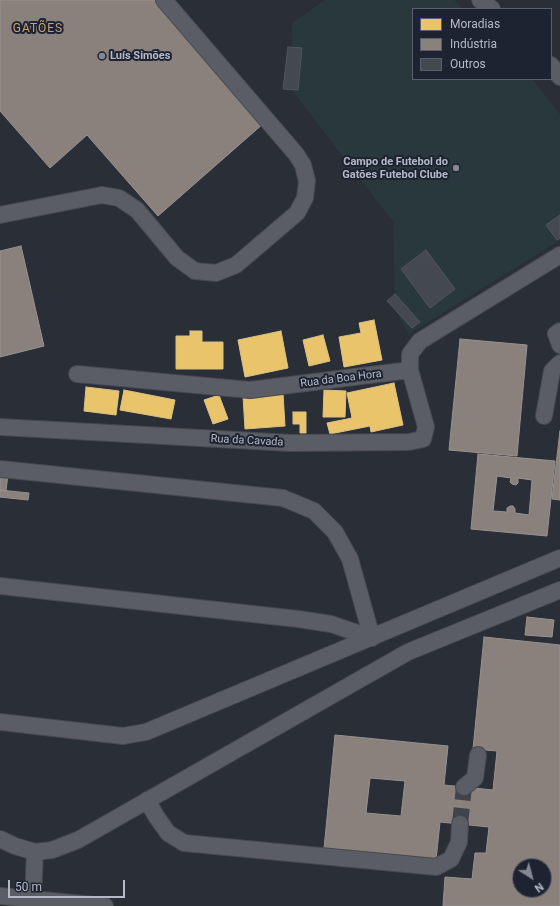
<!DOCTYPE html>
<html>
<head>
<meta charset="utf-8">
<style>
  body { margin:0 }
  #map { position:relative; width:560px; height:906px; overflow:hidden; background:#2a2e36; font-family:Roboto,sans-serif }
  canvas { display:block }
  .legend { position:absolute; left:412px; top:8px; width:140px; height:72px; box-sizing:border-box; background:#1e2331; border:1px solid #5a5f6d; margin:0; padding:5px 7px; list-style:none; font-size:12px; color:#b5b9c7 }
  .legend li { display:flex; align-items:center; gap:8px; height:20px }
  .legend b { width:20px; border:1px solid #5a5f6d }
  .north { position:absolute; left:512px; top:858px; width:40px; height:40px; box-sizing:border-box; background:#1e2331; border:1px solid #5a5f6d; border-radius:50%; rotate:144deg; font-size:11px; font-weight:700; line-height:16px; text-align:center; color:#b5b9c7 }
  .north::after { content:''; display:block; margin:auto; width:14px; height:18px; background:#848894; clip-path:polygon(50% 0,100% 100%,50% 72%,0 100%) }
  .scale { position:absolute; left:8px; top:880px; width:117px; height:18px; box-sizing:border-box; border:2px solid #b5b9c7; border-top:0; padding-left:5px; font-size:12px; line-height:14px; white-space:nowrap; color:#b5b9c7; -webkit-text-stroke:3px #1e2331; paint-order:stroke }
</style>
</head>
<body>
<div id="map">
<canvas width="560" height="906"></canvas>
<ul class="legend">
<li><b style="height:11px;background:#e9c46a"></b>Moradias</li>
<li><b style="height:11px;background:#8a817c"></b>Indústria</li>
<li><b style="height:11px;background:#44484f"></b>Outros</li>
</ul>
<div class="north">N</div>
<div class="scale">50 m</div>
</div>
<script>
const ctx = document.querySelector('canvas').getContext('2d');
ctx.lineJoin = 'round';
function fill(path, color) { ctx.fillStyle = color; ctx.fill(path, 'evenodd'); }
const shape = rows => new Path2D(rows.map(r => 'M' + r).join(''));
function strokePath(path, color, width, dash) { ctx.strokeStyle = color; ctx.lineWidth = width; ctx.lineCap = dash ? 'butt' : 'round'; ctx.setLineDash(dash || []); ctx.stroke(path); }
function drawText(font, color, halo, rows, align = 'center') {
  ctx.font = font + ' Roboto,sans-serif'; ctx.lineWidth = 4; ctx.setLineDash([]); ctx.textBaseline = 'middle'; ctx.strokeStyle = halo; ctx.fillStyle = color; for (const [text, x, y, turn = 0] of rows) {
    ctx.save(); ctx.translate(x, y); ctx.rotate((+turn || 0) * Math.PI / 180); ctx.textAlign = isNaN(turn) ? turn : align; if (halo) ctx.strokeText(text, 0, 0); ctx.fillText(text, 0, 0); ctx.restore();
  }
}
fill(shape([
  [325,0,454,0,463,9,413,9,413,79,532,79,560,114,560,240,409,334,395,310,393,222,291,89,292,23]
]), '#28383c');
const homes = shape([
  [374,320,382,360,344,367,339,337,361,333,359,323,374,320],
  [190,331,202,331,202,342,223,342,223,369,176,369,176,336,190,336,190,331],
  [281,331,288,368,245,377,238,340,281,331],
  [323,335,330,361,309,366,303,340,323,335],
  [394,383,403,425,371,432,370,426,330,434,327,423,352,418,347,393,394,383],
  [86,387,119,391,116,415,84,411,86,387],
  [124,390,175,400,171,419,120,410,124,390],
  [324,390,346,391,345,417,323,417,324,390],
  [283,393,285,426,245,429,243,396,283,393],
  [219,395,228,419,213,424,204,400,219,395],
  [293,412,306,412,306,433,300,433,300,424,293,424,293,412]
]);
fill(homes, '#e9c46a');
strokePath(homes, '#d9c186', 1);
const industry = shape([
  [0,0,156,0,264,123,158,216,87,135,50,168,0,111,0,0],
  [21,246,44,346,0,357,0,251,21,246],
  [460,339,527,345,517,456,449,450,460,339],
  [560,431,560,500,552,499,560,431],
  [478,454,555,461,547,536,471,529,478,454],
  [497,476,511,478,510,482,512,484,516,485,518,483,518,478,532,480,529,515,515,513,515,509,513,506,510,506,507,508,507,512,493,511,497,476],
  [0,473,8,474,6,491,0,490,0,473],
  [0,490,29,493,28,500,0,497,0,490],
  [527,617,554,620,552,637,525,635,527,617],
  [484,637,560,645,560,906,443,906,445,877,472,879,475,853,486,853,489,827,440,822,436,860,324,849,335,735,448,746,444,785,493,790,497,751,473,749,484,637],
  [370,778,405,781,401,816,366,813,370,778],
  [520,866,544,866,544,890,520,890,520,866]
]);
fill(industry, '#8a817c');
strokePath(industry, '#979292', 1);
const building = shape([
  [288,47,302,48,298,90,283,89,288,47],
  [560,215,560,238,557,240,546,225,560,215],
  [426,250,455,289,430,308,401,269,426,250],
  [395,294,420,322,412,328,387,301,395,294]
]);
fill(building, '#44484f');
strokePath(building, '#52565e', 1);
strokePath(shape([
  [460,824,464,787]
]), '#3f434c', 16, [16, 8]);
const minor = shape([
  [480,0,492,9],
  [551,65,560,77],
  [0,215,102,195,119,198,137,210,177,258,195,271,216,273,236,265,297,213,305,198,307,181,303,165,296,154,164,0],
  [560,331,556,334,560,345],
  [77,374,250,390,410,370],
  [544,416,552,371,560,363],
  [0,427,291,443,409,442,423,439,426,427,410,370,410,354,420,341,560,255],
  [0,469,283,498,314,511,335,532,350,559,372,638],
  [0,586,298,619,331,624,372,638],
  [0,722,123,736,146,732,560,558],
  [464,787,475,778,478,755],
  [147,800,156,816,168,833,184,843,436,867,451,859,459,842,460,824],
  [0,839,15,846,35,852,52,850,78,840,408,652,560,590],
  [0,896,105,906],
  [33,899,35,852]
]);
strokePath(minor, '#46494f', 18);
strokePath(minor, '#5a5d65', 16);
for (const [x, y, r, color] of [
  [102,56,4,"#848894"],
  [456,168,4,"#848894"]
]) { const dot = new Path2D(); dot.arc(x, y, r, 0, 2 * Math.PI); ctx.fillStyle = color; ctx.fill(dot); strokePath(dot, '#1e2331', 1.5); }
drawText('bold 11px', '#b5b9c7', '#1e2331', [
  ["Luís Simões",110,56],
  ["Campo de Futebol do",448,162,"right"],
  ["Gatões Futebol Clube",448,175,"right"]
], 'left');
drawText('11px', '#b5b9c7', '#1e2331', [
  ["Rua da Boa Hora",341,379,-7],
  ["Rua da Cavada",247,441,3]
]);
ctx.letterSpacing = '1px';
drawText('12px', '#cca46b', '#1e2331', [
  ["GATÕES",38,29]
]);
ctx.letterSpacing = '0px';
</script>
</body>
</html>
